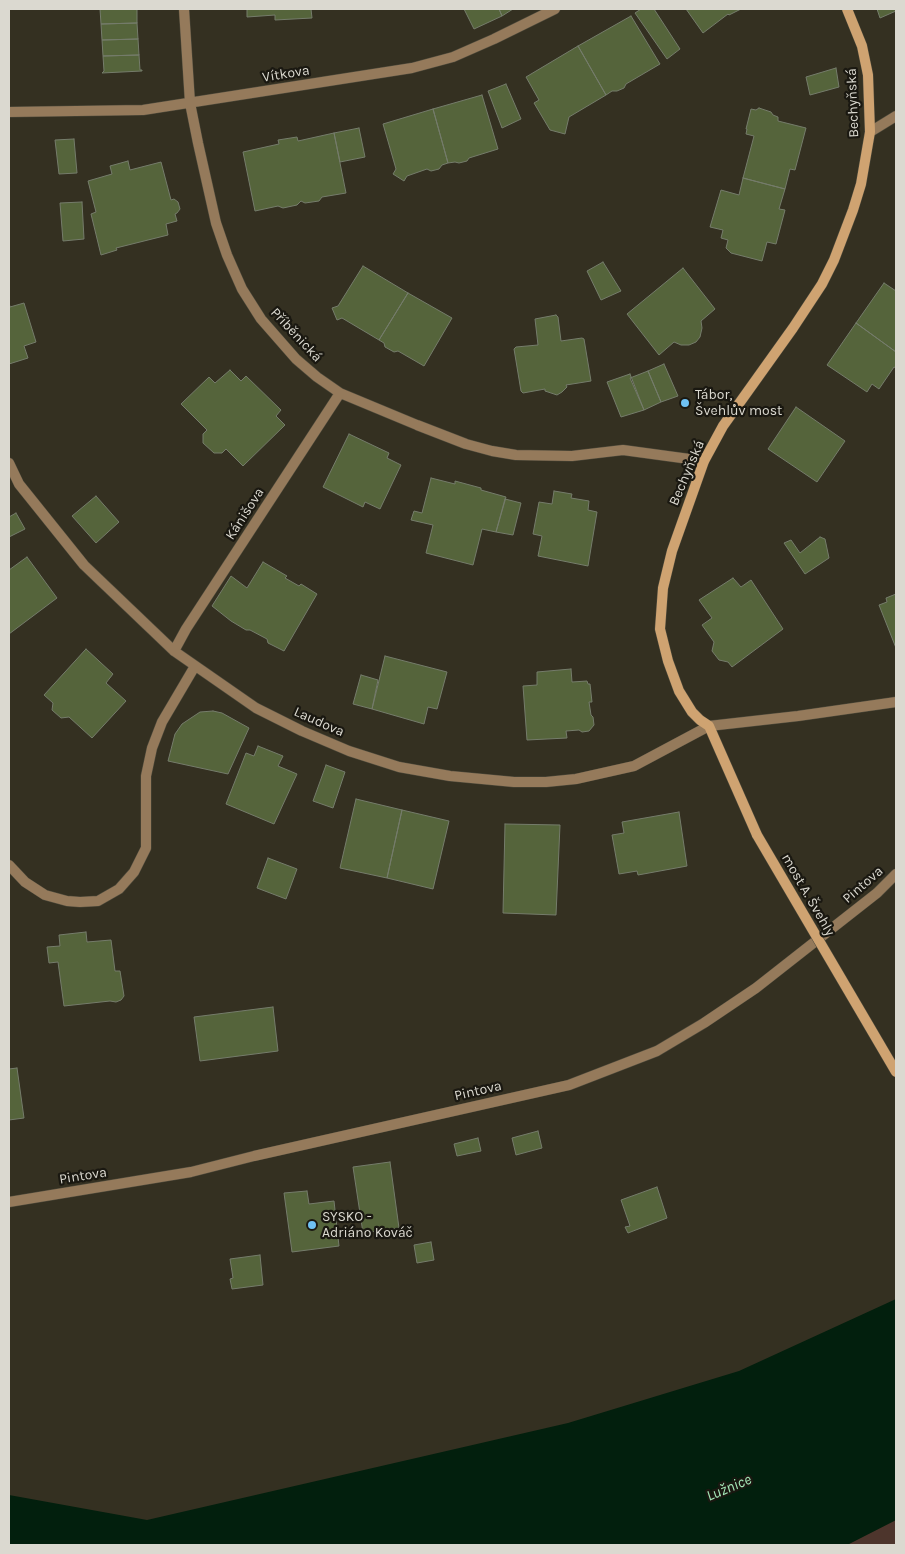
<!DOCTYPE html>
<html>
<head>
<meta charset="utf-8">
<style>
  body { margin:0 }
  #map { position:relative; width:905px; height:1554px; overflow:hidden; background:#343021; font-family:Karla,sans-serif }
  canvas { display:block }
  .frame { position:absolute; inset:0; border:10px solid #dbd9d0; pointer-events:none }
</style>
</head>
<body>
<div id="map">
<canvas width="905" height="1554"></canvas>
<div class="frame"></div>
</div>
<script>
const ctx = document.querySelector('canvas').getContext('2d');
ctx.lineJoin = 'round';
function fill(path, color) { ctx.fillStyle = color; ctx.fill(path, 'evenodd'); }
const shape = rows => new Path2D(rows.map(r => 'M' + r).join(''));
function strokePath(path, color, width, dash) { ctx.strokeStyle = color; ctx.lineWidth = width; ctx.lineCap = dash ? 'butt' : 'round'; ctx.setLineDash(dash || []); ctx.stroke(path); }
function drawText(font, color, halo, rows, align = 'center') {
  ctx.font = font + ' Karla,sans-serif'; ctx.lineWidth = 4.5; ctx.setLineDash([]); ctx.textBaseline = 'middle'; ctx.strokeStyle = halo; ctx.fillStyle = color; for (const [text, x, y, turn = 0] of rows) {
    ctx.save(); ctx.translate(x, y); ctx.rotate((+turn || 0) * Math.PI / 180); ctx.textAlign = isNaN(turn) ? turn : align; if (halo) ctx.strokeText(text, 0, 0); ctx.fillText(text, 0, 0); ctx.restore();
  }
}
fill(shape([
  [896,1520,896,1545,847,1545]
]), '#4d352c');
fill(shape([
  [896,1299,896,1520,847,1545,9,1545,9,1495,147,1520,568,1423,739,1371]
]), '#021f0d');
const building = shape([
  [100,9,137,9,137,23,101,24,100,9],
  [247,9,311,9,312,18,275,20,275,15,247,17,247,9],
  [464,9,499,9,502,16,474,29,464,9],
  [499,9,513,9,502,16,499,9],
  [641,9,654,9,680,49,667,59,635,13,641,9],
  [686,9,741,9,729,15,728,14,703,33,686,9],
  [877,9,896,9,896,11,880,18,877,9],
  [631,16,660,64,626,84,624,88,617,91,612,91,606,95,578,46,631,16],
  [137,23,138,39,102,40,101,24,137,23],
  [138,39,139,55,103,56,102,40,138,39],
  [578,46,606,95,569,117,565,134,550,130,534,103,539,100,526,77,578,46],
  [139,55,140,70,142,70,142,71,102,73,104,71,103,56,139,55],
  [836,68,839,87,810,95,806,77,836,68],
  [506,84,521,119,502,128,488,91,506,84],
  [482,95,498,149,469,158,467,161,459,163,455,162,448,163,433,109,482,95],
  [759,108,771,112,773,115,778,117,778,121,806,128,795,170,790,169,785,189,743,178,754,136,746,134,747,129,746,129,751,109,756,110,759,108],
  [433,109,448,163,442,165,439,169,431,171,427,169,407,176,404,181,393,174,396,169,383,124,433,109],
  [359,128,365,157,340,162,334,133,359,128],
  [334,133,346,193,322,197,319,201,305,203,301,201,297,205,283,208,278,206,255,211,243,152,279,144,278,140,297,137,298,141,334,133],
  [74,139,77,173,59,174,55,140,74,139],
  [128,161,130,170,161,162,171,200,174,199,178,202,180,209,177,213,175,214,177,221,166,224,168,235,116,248,117,250,101,255,91,214,96,212,88,181,112,174,110,166,128,161],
  [743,178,785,189,779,209,785,210,776,244,767,242,762,261,731,253,726,248,728,240,721,238,723,230,710,227,721,190,739,195,743,178],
  [82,202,84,239,63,241,60,203,82,202],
  [603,262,621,291,601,300,587,271,603,262],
  [363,266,408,293,379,340,342,318,337,320,332,308,338,306,363,266],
  [683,268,715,309,701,321,702,328,700,337,696,342,689,345,681,345,674,342,659,355,627,314,683,268],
  [884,283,896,291,896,352,856,323,884,283],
  [408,293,452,318,424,366,398,351,394,352,385,347,384,343,379,340,408,293],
  [9,302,10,307,24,303,36,342,24,346,28,358,9,364,9,302],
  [556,315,558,317,561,341,582,338,584,339,591,381,566,385,567,387,562,392,557,395,545,391,545,389,523,393,521,391,514,349,516,347,538,345,535,319,556,315],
  [856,323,896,352,896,368,894,367,879,389,872,384,867,392,827,365,856,323],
  [664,364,678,396,661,402,648,371,664,364],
  [230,370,241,381,246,376,281,410,276,416,285,425,243,466,226,449,222,453,214,453,203,443,203,434,207,430,181,404,209,377,215,383,230,370],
  [648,371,661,402,644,410,630,378,648,371],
  [630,374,644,410,621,417,607,382,630,374],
  [796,407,845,441,817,482,768,449,796,407],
  [349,434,389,453,387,458,401,465,380,509,365,502,363,507,323,487,349,434],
  [431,478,455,484,455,481,481,488,481,490,506,497,496,532,482,529,473,565,426,553,433,525,411,520,414,511,422,513,431,478],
  [554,491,572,494,571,498,589,501,588,510,597,512,588,566,538,556,542,536,533,534,539,502,552,504,554,491],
  [96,496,119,522,96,543,72,516,96,496],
  [505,499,521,503,513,535,496,532,505,499],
  [16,513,25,529,9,537,9,517,16,513],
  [820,537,825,539,829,558,805,574,784,543,791,540,800,553,820,537],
  [27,557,57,598,9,634,9,570,27,557],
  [263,562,287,576,285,578,299,586,301,584,317,594,284,651,268,643,267,639,250,630,246,630,231,621,212,606,231,576,247,588,263,562],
  [733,578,741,587,751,580,783,629,732,667,728,662,719,660,712,651,714,642,702,625,712,618,699,600,733,578],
  [896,594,896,648,879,605,887,602,886,598,896,594],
  [86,649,113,674,106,683,126,701,92,738,69,717,61,718,52,710,53,703,44,695,86,649],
  [385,656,447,672,437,709,428,707,424,724,372,709,385,656],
  [571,669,572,682,587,681,588,684,590,684,592,702,589,702,591,715,593,717,594,725,589,731,582,732,579,730,566,731,567,738,527,740,523,686,537,685,537,672,571,669],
  [361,675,378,680,372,709,353,704,361,675],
  [213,711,222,713,249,728,228,774,168,761,175,734,182,724,200,712,213,711],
  [258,746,283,756,278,766,297,774,274,824,226,804,246,753,254,756,258,746],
  [326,765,345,772,333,808,313,801,326,765],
  [356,799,402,810,387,878,340,868,356,799],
  [402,810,449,821,433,889,387,878,402,810],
  [679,812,687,866,638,875,637,871,619,874,612,835,624,833,622,822,679,812],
  [505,824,560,825,556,915,503,913,505,824],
  [268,858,297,869,286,899,257,888,268,858],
  [86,932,87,942,111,940,115,971,120,971,124,996,121,1000,116,1002,110,1001,64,1006,58,962,49,963,47,947,60,946,59,935,86,932],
  [273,1007,278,1051,200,1061,194,1017,273,1007],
  [17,1068,24,1118,9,1120,9,1069,17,1068],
  [538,1131,542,1148,516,1155,512,1138,538,1131],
  [478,1138,481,1151,457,1156,454,1144,478,1138],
  [390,1162,399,1228,363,1233,353,1167,390,1162],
  [657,1187,667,1218,628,1233,625,1227,630,1226,621,1200,657,1187],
  [307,1191,309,1204,334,1201,339,1246,292,1252,284,1193,307,1191],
  [431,1242,434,1260,417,1263,414,1245,431,1242],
  [260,1255,263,1285,232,1289,230,1279,233,1278,230,1259,260,1255]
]);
fill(building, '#55643b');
strokePath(building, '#757c6b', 1);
const minor = shape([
  [184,9,190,103,198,143,216,223,227,255,242,289,261,319,296,359,317,377,340,393,417,425,466,444,492,451,516,455,572,456,623,450,704,461],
  [9,112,143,110,412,68,453,57,494,39,555,9],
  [870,132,896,116],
  [9,463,19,484,84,565,174,651,256,708,302,731,349,751,399,767,450,776,514,782,546,782,576,779,634,766,709,726],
  [174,651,186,629,340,393],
  [9,865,25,882,45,895,67,901,80,902,98,901,119,889,134,872,146,848,146,776,152,748,162,722,195,666],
  [9,1202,191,1172,254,1156,569,1085,657,1051,704,1023,756,988,877,893,896,874]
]);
const tertiary = shape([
  [709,726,798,716,896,702]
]);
const secondary = shape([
  [757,835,709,726,700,720,692,712,679,691,668,661,660,629,663,588,672,551,704,461,723,426,793,328,822,284,834,260,853,210,861,184,870,132,868,75,862,46,847,9]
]);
strokePath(minor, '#4f4b3d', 11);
strokePath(tertiary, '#4f4b3d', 11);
strokePath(secondary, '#4f4b3d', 11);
strokePath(minor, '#957a5b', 10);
strokePath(tertiary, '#957a5b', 10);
strokePath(secondary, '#cfa371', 10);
const secondaryBridge = shape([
  [757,835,896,1072]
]);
strokePath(secondaryBridge, '#4f4b3d', 11, []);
strokePath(secondaryBridge, '#cfa371', 10);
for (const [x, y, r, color] of [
  [685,403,5,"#6fc2f4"],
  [312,1225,5,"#6fc2f4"]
]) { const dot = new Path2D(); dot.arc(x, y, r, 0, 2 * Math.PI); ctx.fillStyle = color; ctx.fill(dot); strokePath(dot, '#1a1811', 2); }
drawText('14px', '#dbd9d0', '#1a1811', [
  ["Vítkova",286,74,-9],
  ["Bechyňská",853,103,-92],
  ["Příběnická",296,335,47],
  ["Bechyňská",687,473,-67],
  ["Kánišova",245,514,-57],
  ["Laudova",319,722,24],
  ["Pintova",863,885,-41],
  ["most A. Švehly",808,895,60],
  ["Pintova",478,1091,-13],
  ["Pintova",83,1176,-9]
]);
drawText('14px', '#dbd9d0', '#1a1811', [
  ["Tábor,",695,395],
  ["Švehlův most",695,411],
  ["SYSKO -",322,1217],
  ["Adriáno Kováč",322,1233]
], 'left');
drawText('italic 15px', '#a6e9b9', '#1a1811', [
  ["Lužnice",729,1488,-23]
]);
</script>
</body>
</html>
